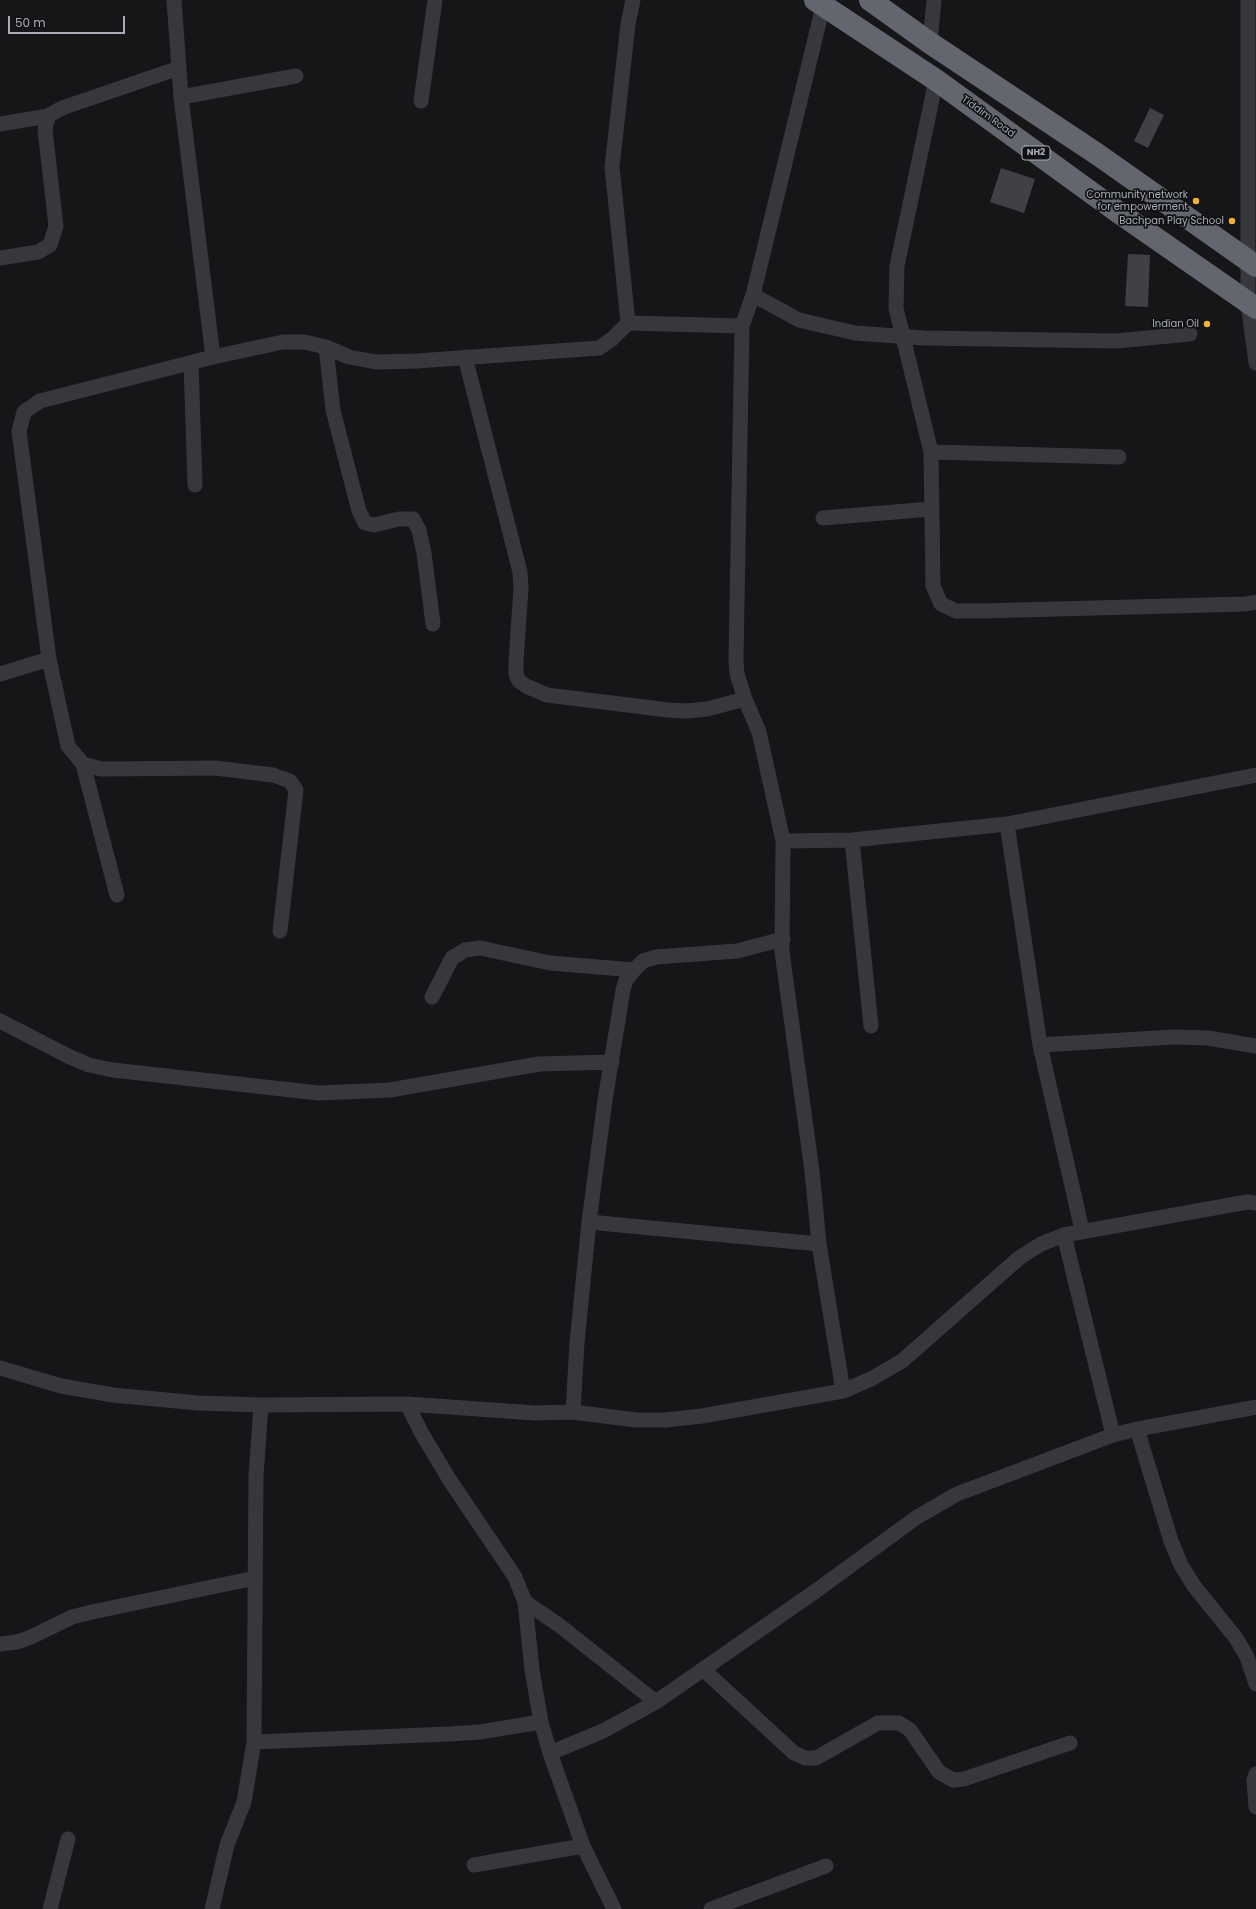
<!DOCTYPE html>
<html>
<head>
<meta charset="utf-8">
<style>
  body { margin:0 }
  #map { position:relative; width:1256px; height:1909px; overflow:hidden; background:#161618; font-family:Poppins,sans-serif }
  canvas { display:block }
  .scale { position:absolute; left:8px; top:16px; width:117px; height:18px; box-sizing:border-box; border:2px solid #a8adb8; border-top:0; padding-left:5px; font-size:12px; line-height:14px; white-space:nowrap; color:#a8adb8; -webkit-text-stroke:3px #111113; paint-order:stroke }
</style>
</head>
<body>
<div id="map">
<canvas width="1256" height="1909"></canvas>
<div class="scale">50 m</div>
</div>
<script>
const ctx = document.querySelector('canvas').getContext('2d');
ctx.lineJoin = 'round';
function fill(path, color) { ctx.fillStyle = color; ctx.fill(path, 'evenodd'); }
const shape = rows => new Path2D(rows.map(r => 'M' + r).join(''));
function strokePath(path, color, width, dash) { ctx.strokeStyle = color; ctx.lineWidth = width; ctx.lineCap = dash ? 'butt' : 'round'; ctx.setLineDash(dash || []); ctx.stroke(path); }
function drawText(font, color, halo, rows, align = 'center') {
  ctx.font = font + ' Poppins,sans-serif'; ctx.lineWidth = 3.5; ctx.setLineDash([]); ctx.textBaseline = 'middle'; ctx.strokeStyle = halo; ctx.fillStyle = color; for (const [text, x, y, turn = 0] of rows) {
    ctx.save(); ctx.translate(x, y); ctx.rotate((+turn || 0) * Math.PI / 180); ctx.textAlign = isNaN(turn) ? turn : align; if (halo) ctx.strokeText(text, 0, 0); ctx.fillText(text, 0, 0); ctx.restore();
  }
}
fill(shape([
  [1150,108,1164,115,1148,148,1134,141],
  [1001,168,1035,179,1024,213,990,202],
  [1128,254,1150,255,1148,307,1125,306]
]), '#404145');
strokePath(shape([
  [174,0,181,97,213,357],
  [1248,0,1248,303,1256,363],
  [823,6,753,295,742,326,736,660,737,674,745,699,759,732,783,841,782,952,812,1171,819,1244,843,1391],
  [930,43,934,0],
  [936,80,897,266,896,308,931,452,933,586,941,604,956,611,980,611,1246,604,1256,602],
  [181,97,296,76],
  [421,101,435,0],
  [0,124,48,116],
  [0,258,38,252,50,245,56,226,45,130,48,116,62,108,179,68],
  [753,295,799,320,855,333,924,338,1116,341,1190,334],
  [628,323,612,167,628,24,633,0],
  [326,347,333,410,359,511,365,523,374,525,399,519,413,519,419,530,424,553,433,624],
  [465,357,520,572,521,588,516,662,516,674,519,681,526,686,547,695,668,710,686,711,707,709,745,699],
  [191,363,195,485],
  [931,452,1119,457],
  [823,518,931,509],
  [0,674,49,659],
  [83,764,117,895],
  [1007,824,1040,1045,1082,1230],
  [852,840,871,1026],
  [783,841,852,840,1007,824,1256,775],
  [280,931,296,790,290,781,273,775,215,768,101,769,83,764,68,746,49,659,19,431,24,412,40,401,213,357,283,342,305,342,326,347,349,357,376,362,417,361,599,348,612,339,628,323,742,326],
  [432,997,452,958,465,950,480,948,550,963,634,970],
  [0,1021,70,1057,89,1065,113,1070,318,1093,390,1090,539,1064,612,1062],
  [1040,1045,1174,1037,1208,1038,1256,1046],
  [589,1222,819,1244],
  [1064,1235,1113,1435],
  [0,1368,61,1386,113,1395,198,1403,261,1405,407,1404,535,1413,573,1412,636,1420,665,1420,702,1416,843,1391,871,1379,902,1361,1019,1258,1041,1244,1064,1235,1247,1202,1256,1203],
  [407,1404,421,1432,449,1479,515,1577,525,1602,532,1670,541,1722,550,1753,583,1846,614,1909],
  [573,1412,577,1343,589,1222,605,1100,623,990,626,980,634,970,643,961,656,957,737,951,783,939],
  [1137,1429,1171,1541,1181,1565,1194,1586,1236,1638,1247,1657,1256,1684],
  [525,1602,559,1625,656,1702],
  [0,1644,17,1642,31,1637,72,1617,92,1612,255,1578],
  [704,1670,794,1753,805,1758,816,1758,878,1723,899,1723,910,1730,939,1772,953,1780,964,1779,1070,1743],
  [254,1742,449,1734,480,1732,541,1722],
  [550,1753,603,1731,656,1702,820,1588,917,1517,957,1494,1113,1435,1137,1429,1256,1407],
  [1256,1774,1254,1780,1256,1807],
  [474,1865,583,1846],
  [50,1909,68,1839],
  [212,1909,227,1845,244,1802,254,1742,256,1476,261,1405],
  [711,1909,826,1866]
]), '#37383d', 15);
strokePath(shape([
  [815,0,936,80,1118,212,1256,308],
  [870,0,930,43,1097,154,1256,266]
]), '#63666e', 22);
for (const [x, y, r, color] of [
  [1196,201,4,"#f2b134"],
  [1232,221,4,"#f2b134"],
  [1207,324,4,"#f2b134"]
]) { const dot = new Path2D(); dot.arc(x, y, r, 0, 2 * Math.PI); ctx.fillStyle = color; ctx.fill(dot); strokePath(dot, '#111113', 1.5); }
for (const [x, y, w] of [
  [1036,153,28]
]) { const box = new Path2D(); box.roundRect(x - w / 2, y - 7, w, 14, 3); ctx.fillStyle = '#111113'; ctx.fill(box); strokePath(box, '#a8adb8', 1); }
drawText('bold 9px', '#a8adb8', null, [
  ["NH2",1036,153]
]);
drawText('10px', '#a8adb8', '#111113', [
  ["Tiddim Road",988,117,36]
]);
drawText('10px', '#a8adb8', '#111113', [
  ["Community network",1188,195],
  ["for empowerment",1188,207],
  ["Bachpan Play School",1224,221],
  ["Indian Oil",1199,324]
], 'right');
</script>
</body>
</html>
